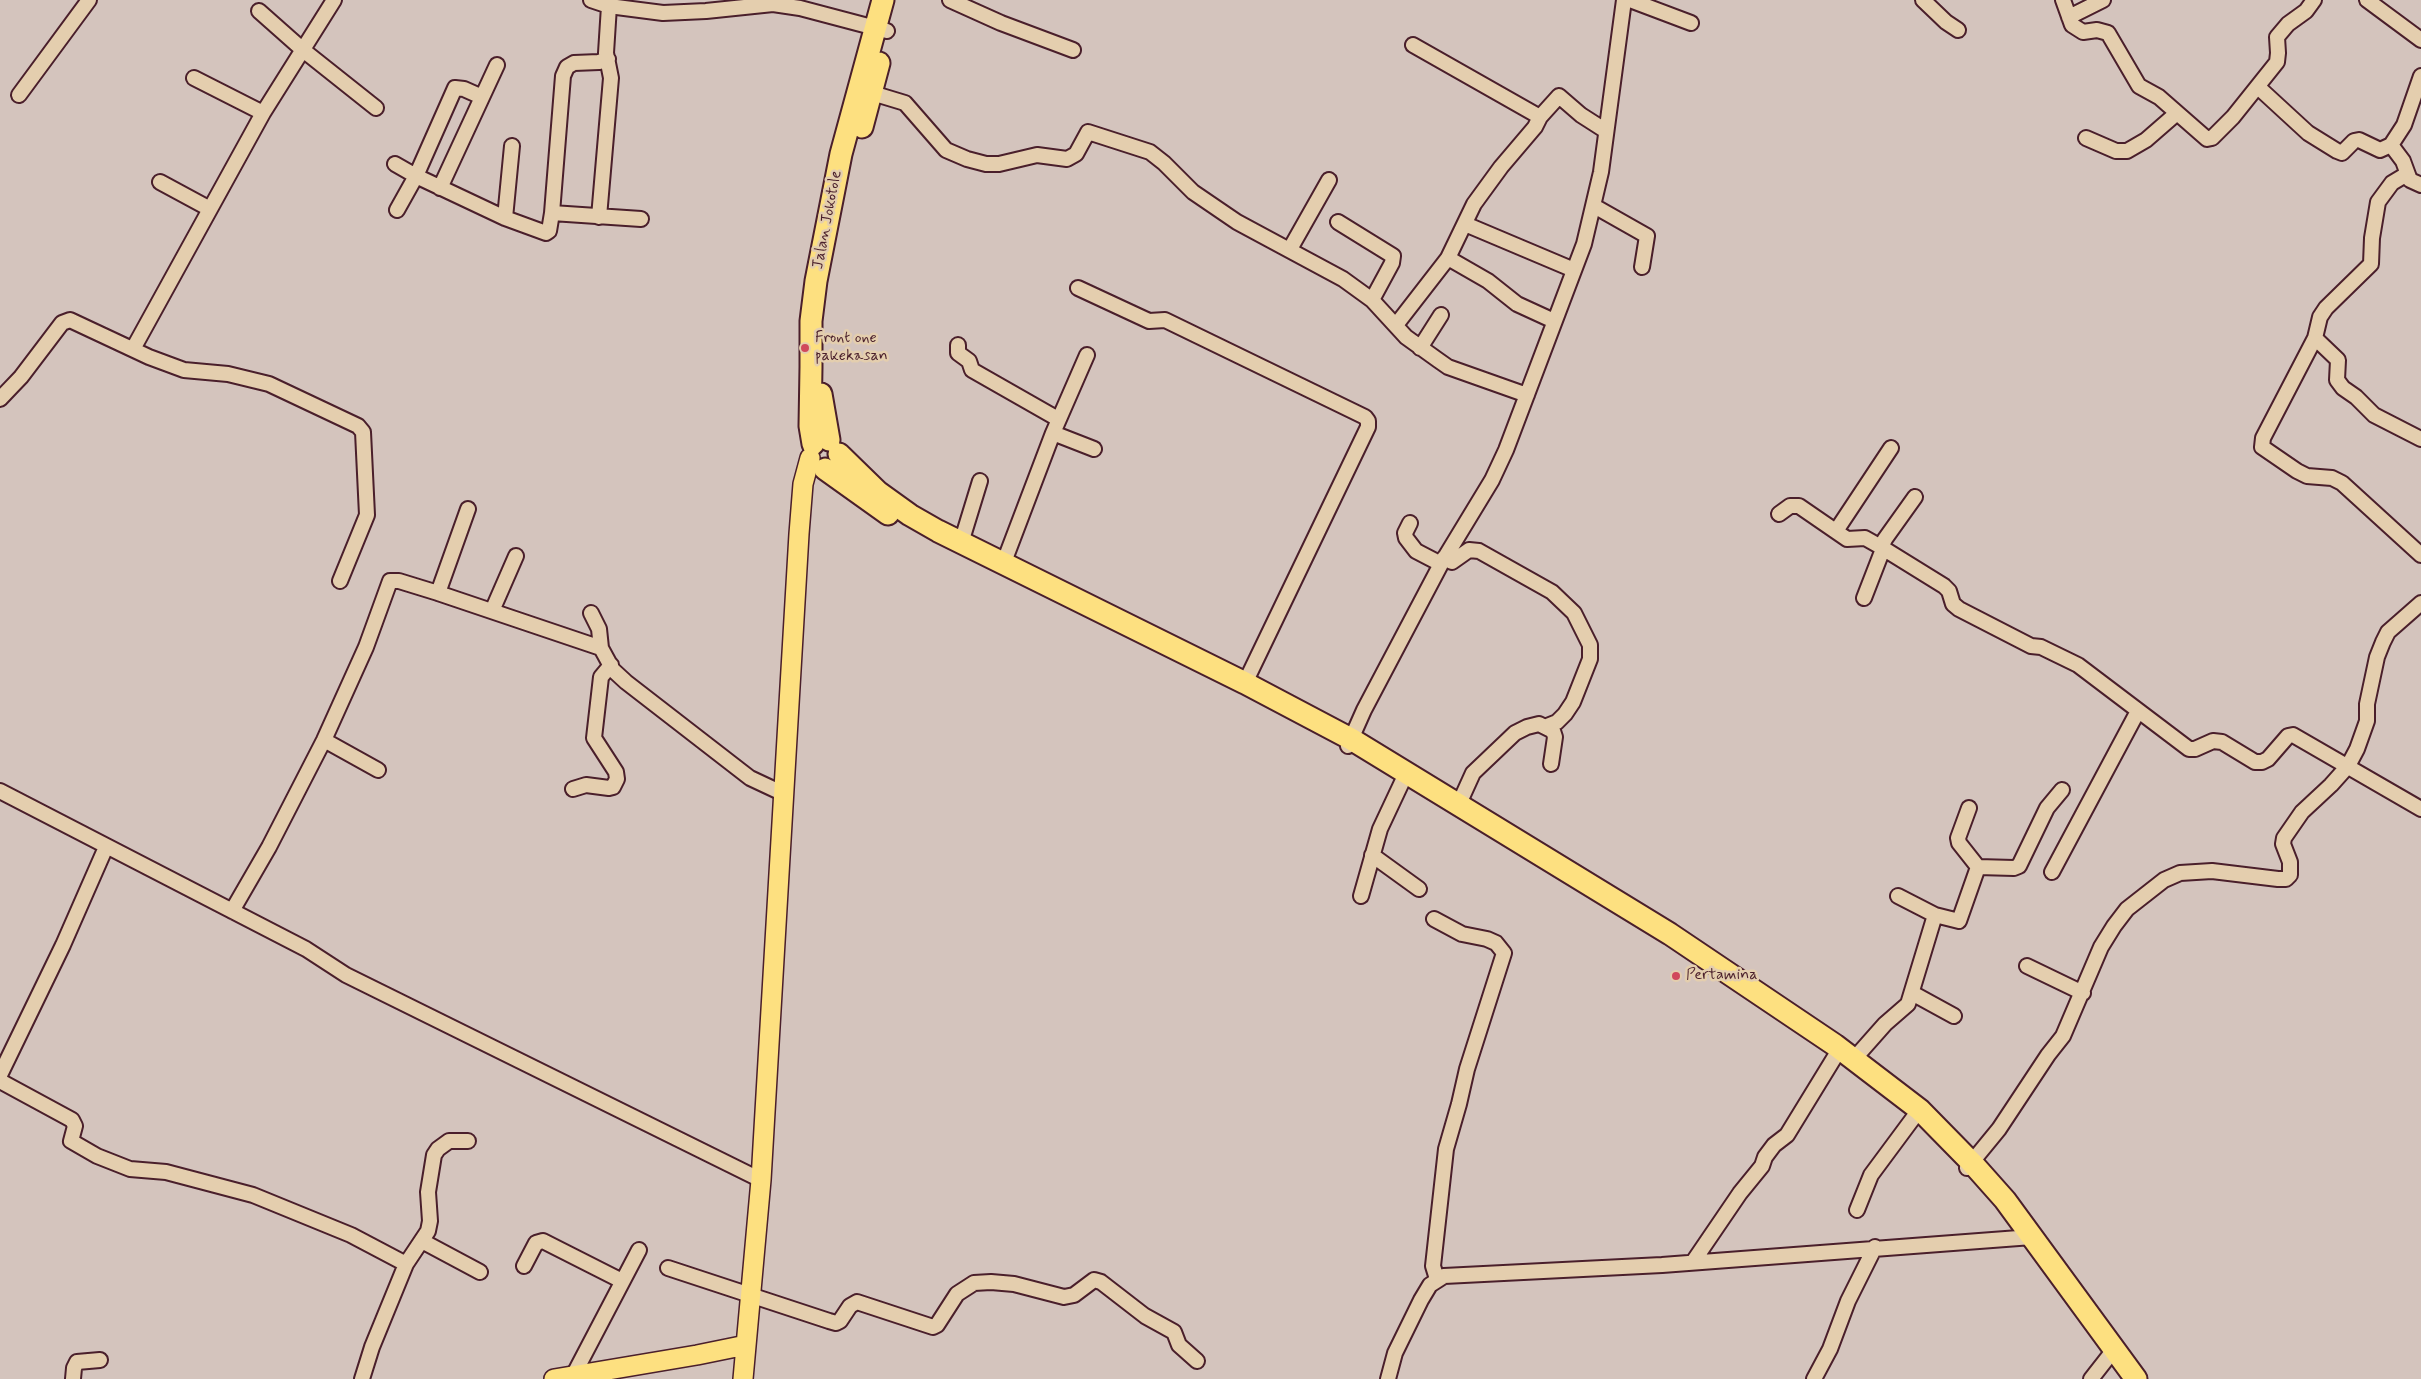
<!DOCTYPE html>
<html>
<head>
<meta charset="utf-8">
<style>
  body { margin:0 }
  canvas { display:block; background:#d4c4bd }
</style>
</head>
<body>
<canvas width="2421" height="1379"></canvas>
<script>
const ctx = document.querySelector('canvas').getContext('2d');
ctx.lineJoin = 'round';
const shape = rows => new Path2D(rows.map(r => 'M' + r).join(''));
function strokePath(path, color, width, dash) { ctx.strokeStyle = color; ctx.lineWidth = width; ctx.lineCap = dash ? 'butt' : 'round'; ctx.setLineDash(dash || []); ctx.stroke(path); }
function drawText(font, color, halo, rows, align = 'center') {
  ctx.font = font + ' Mynerve,sans-serif'; ctx.lineWidth = 5; ctx.setLineDash([]); ctx.textBaseline = 'middle'; ctx.strokeStyle = halo; ctx.fillStyle = color; for (const [text, x, y, turn = 0] of rows) {
    ctx.save(); ctx.translate(x, y); ctx.rotate((+turn || 0) * Math.PI / 180); ctx.textAlign = isNaN(turn) ? turn : align; if (halo) ctx.strokeText(text, 0, 0); ctx.fillText(text, 0, 0); ctx.restore();
  }
}
const minor = shape([
  [591,0,609,6,663,13,706,11,773,4,800,8,887,31],
  [950,0,1001,23,1073,50],
  [1630,0,1691,23],
  [1923,0,1946,22,1958,30],
  [2063,0,2072,25,2083,32,2097,30,2108,33,2139,86,2159,97,2207,139,2212,138,2233,117,2277,62,2278,53,2277,37,2288,24,2306,11,2314,0],
  [2367,0,2421,40],
  [259,11,303,50,376,108],
  [2069,17,2103,0],
  [2421,76,2404,125,2391,145,2403,161,2410,180,2421,185],
  [194,78,263,113],
  [2258,87,2308,133,2337,151,2342,153,2354,141,2359,140,2380,150,2391,145],
  [872,93,905,103,946,150,967,159,986,164,999,164,1037,155,1067,159,1076,154,1088,132,1150,152,1164,163,1193,192,1237,222,1343,279,1372,300,1406,337,1438,360,1448,367,1527,395],
  [19,95,89,0],
  [482,97,464,89,455,88,416,176,505,218,546,233,549,231,552,213,563,76,567,67,574,63,599,62,608,59],
  [1540,117,1559,96,1581,115,1606,131],
  [2086,138,2116,151,2127,151,2146,140,2177,113],
  [395,164,416,176,397,210],
  [2407,174,2392,183,2378,202,2372,238,2371,264,2326,308,2320,317,2315,338,2338,360,2337,380,2343,388,2356,397,2374,415,2421,439],
  [160,182,210,209],
  [440,188,497,65],
  [1594,206,1647,236,1642,267],
  [552,213,641,219],
  [599,217,611,78,606,53,609,6],
  [505,218,512,146],
  [1338,222,1393,256,1392,263,1372,300],
  [1465,224,1574,270],
  [1290,249,1329,180],
  [1448,258,1488,281,1517,304,1554,321],
  [1078,288,1149,321,1165,320,1365,417,1368,421,1368,427,1245,683],
  [1396,325,1448,258,1474,204,1501,167,1535,127,1540,117,1413,45],
  [2315,338,2263,438,2262,447,2297,471,2307,476,2332,478,2342,483,2421,555],
  [958,345,958,353,969,361,972,370,1058,419],
  [1420,348,1441,315],
  [133,349,263,113,334,0],
  [0,399,21,377,62,323,70,320,149,357,184,370,228,374,269,384,358,426,363,432,367,515,340,581],
  [1053,433,1094,449],
  [1779,514,1790,506,1799,506,1847,539,1865,538,1881,547,1944,586,1949,591,1953,604,1959,609,2031,646,2041,647,2078,665,2189,749,2195,749,2213,741,2222,742,2255,762,2262,762,2268,759,2288,736,2293,735,2421,809],
  [1410,523,1405,533,1406,538,1416,551,1441,564],
  [1836,531,1891,448],
  [961,543,980,481],
  [1881,547,1885,539,1915,497],
  [1444,558,1452,562,1469,550,1479,551,1552,592,1574,613,1590,645,1590,659,1573,702,1565,714,1557,722,1547,726],
  [1004,562,1053,433,1087,355],
  [438,593,468,509],
  [1864,598,1883,549],
  [492,611,516,556],
  [591,613,599,629,601,648],
  [324,740,378,770],
  [1348,746,1364,710,1441,564,1492,480,1506,450,1584,244,1601,172,1624,0],
  [573,789,586,785,609,788,613,787,617,779,616,772,594,738,601,677,611,665],
  [0,791,306,949,346,975,761,1180],
  [1458,806,1473,773,1515,733,1527,727,1539,724,1553,731,1555,737,1551,764],
  [1969,808,1958,838,1959,843,1978,867],
  [1372,855,1419,889],
  [2052,872,2138,711],
  [1361,896,1380,829,1403,780],
  [1898,896,1935,915],
  [232,911,269,847,324,740,366,647,390,581,399,581,438,593,601,648,613,670,626,682,750,778,782,793],
  [1434,919,1462,934,1487,939,1496,943,1504,953,1467,1069,1459,1104,1446,1149,1433,1266,1437,1279],
  [2027,966,2083,993],
  [1912,993,1954,1016],
  [1854,1059,1885,1024,1908,1004,1935,915,1959,921,1978,867,2014,868,2019,866,2047,808,2062,790],
  [0,1075,63,945,106,847],
  [0,1081,72,1120,75,1126,71,1141,97,1156,130,1169,166,1172,253,1195,351,1235,406,1264],
  [1967,1168,1999,1129,2048,1055,2063,1036,2101,947,2114,926,2127,909,2164,880,2180,873,2212,871,2278,879,2286,879,2290,875,2290,862,2283,844,2284,838,2302,812,2331,785,2348,766,2357,749,2367,721,2367,704,2377,657,2383,642,2388,632,2421,603],
  [1857,1210,1871,1175,1914,1117],
  [422,1241,480,1272],
  [1693,1262,1740,1193,1762,1166,1765,1157,1774,1145,1787,1135,1836,1055],
  [524,1266,536,1243,543,1241,622,1281],
  [668,1268,829,1321,836,1323,840,1321,850,1306,857,1302,933,1327,937,1325,957,1294,974,1283,991,1282,1014,1284,1064,1297,1074,1295,1094,1280,1101,1282,1145,1316,1174,1332,1179,1345,1197,1361],
  [573,1376,639,1250],
  [73,1379,74,1368,77,1362,100,1360],
  [362,1379,372,1347,406,1264,428,1231,430,1221,428,1192,434,1155,438,1149,449,1141,468,1141],
  [1388,1379,1395,1353,1421,1300,1430,1285,1444,1276,1662,1265,2032,1237],
  [1814,1379,1830,1349,1848,1301,1875,1247],
  [2091,1379,2109,1356]
]);
const major = shape([
  [554,1379,697,1355,746,1345],
  [743,1379,761,1180,799,534,803,484,810,458]
]);
const highway = shape([
  [862,127,879,63],
  [821,394,829,440],
  [813,444,810,426,811,367,811,321,816,281,841,154,883,0],
  [839,454,878,492,910,515,938,531,1245,683,1351,739,1670,934,1835,1045,1920,1110,1973,1164,2005,1200,2136,1379],
  [825,469,888,514]
]);
strokePath(minor, '#4a1f2b', 18);
strokePath(major, '#4a1f2b', 22);
strokePath(highway, '#4a1f2b', 25);
strokePath(minor, '#e4ceae', 14);
strokePath(major, '#fde080', 19);
strokePath(highway, '#fde080', 21);
for (const [x, y, r, color] of [
  [805,348,5,"#d1495b"],
  [1676,976,5,"#d1495b"]
]) { const dot = new Path2D(); dot.arc(x, y, r, 0, 2 * Math.PI); ctx.fillStyle = color; ctx.fill(dot); strokePath(dot, '#e4ceae', 2); }
drawText('16px', '#4a1f2b', '#e4ceae', [
  ["Jalan Jokotole",828,220,-79]
]);
drawText('16px', '#4a1f2b', '#e4ceae', [
  ["Front one",815,339],
  ["pakekasan",815,357],
  ["Pertamina",1686,976]
], 'left');
</script>
</body>
</html>
